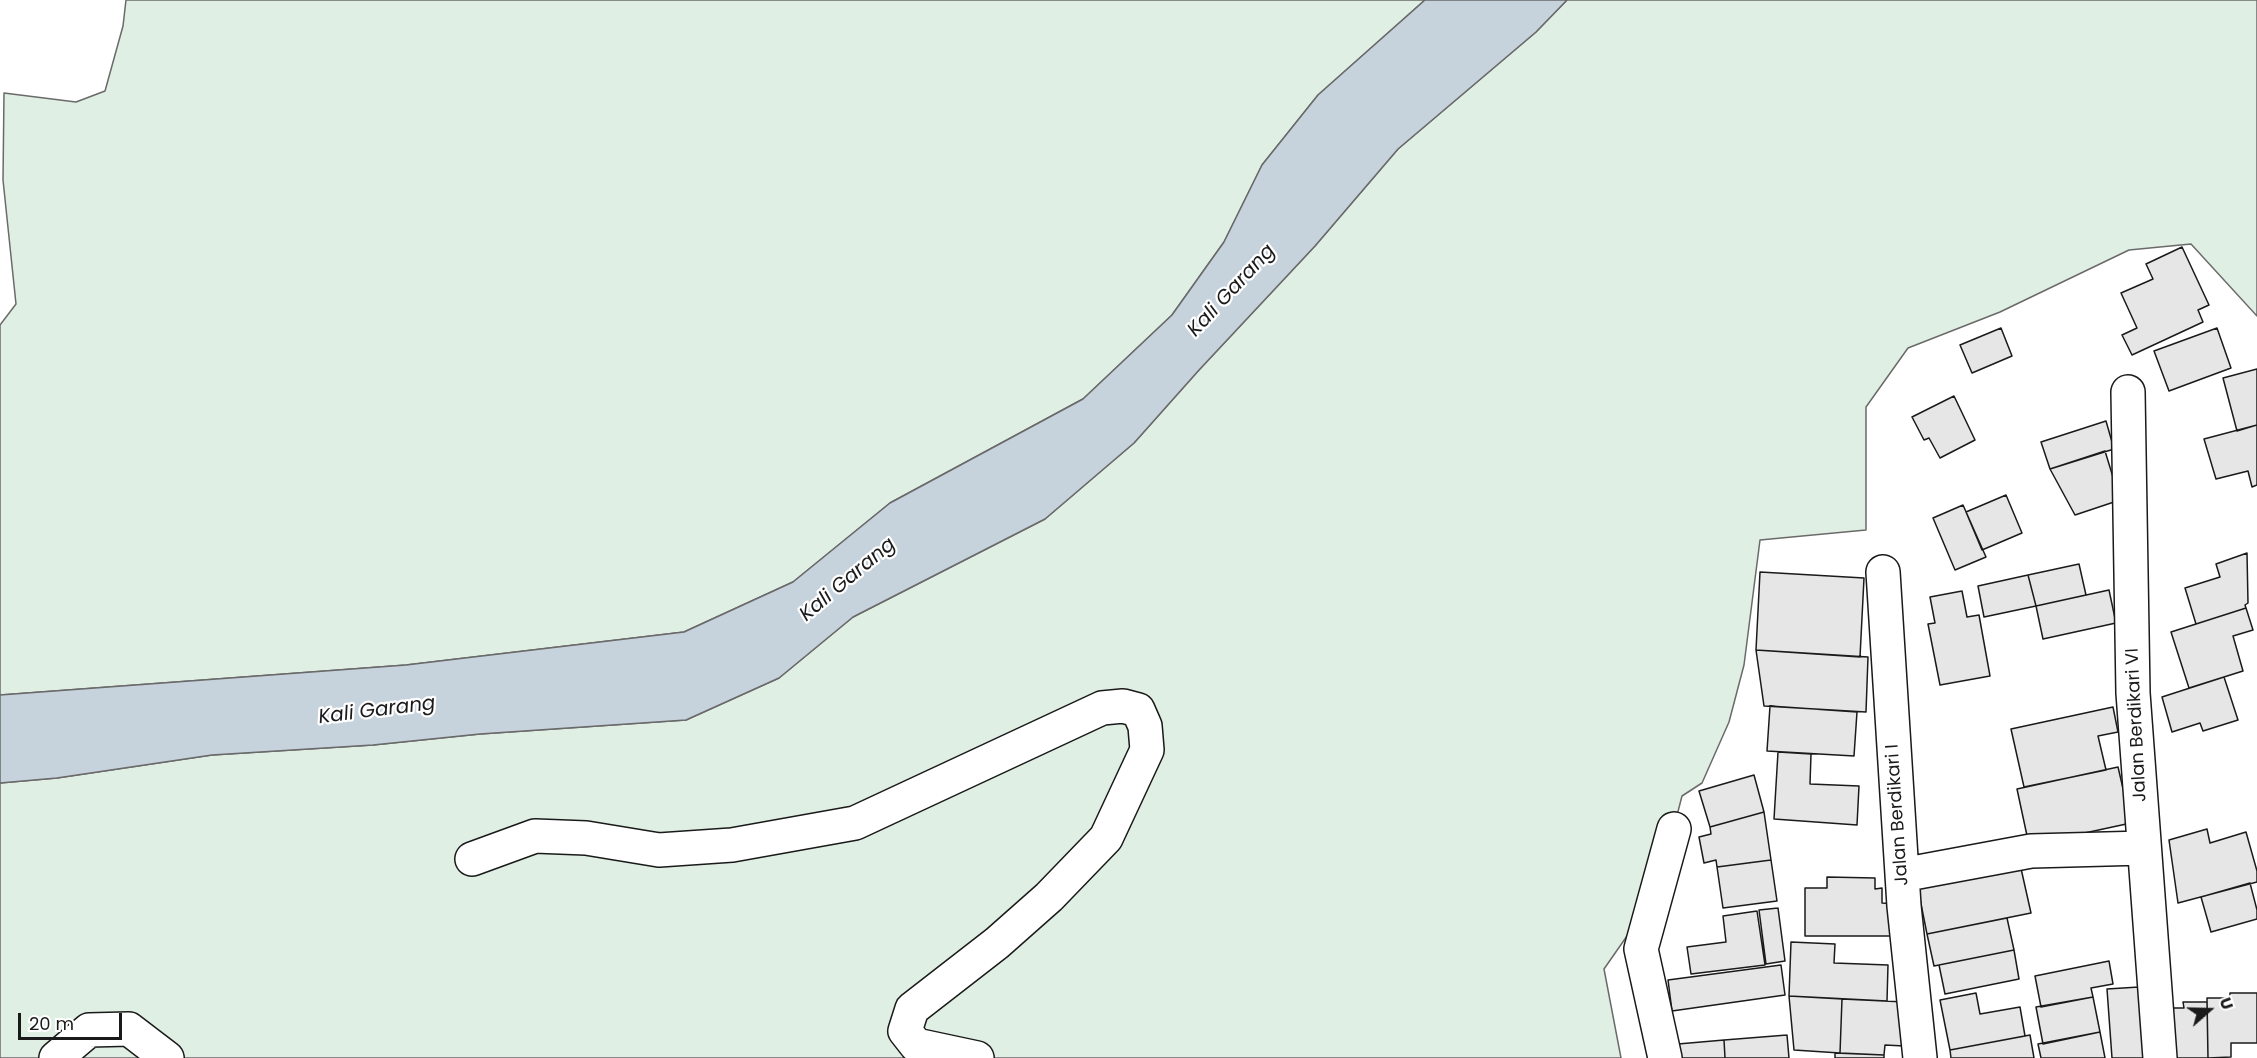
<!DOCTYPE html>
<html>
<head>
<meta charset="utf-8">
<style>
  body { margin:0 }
  #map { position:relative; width:2257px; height:1058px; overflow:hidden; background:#fff; font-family:Poppins,sans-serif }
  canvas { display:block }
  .north { position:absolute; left:2179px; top:980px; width:60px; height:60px; -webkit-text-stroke:4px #fff; paint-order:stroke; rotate:70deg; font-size:16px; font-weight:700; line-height:24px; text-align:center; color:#1a1a1a }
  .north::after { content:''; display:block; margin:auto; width:21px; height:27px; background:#1a1a1a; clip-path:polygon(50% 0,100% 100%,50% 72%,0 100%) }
  .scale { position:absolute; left:18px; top:1013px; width:104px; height:27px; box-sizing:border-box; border:3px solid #1a1a1a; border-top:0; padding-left:8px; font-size:18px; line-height:21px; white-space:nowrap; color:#1a1a1a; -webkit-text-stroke:4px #fff; paint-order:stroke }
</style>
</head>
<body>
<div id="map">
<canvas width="2257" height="1058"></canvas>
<div class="north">U</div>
<div class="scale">20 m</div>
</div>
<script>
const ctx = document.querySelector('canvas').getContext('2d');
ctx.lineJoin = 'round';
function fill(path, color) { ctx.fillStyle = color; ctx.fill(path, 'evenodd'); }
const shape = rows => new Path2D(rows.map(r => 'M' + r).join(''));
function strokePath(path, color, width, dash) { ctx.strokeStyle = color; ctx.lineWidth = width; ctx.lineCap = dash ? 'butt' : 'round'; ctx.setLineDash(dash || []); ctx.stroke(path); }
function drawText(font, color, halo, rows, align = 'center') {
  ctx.font = font + ' Poppins,sans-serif'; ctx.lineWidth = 4.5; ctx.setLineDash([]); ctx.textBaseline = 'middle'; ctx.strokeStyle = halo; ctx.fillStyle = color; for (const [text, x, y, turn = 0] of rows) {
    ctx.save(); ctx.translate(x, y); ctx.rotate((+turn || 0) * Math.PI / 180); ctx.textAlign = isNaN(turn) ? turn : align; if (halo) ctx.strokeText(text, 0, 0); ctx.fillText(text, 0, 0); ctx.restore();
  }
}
const green = shape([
  [126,0,1425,0,1318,95,1262,165,1224,242,1172,315,1083,399,890,503,793,582,684,632,406,665,0,695,0,325,16,304,3,180,4,93,76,102,105,91,123,26,126,0],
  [1567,0,2257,0,2257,316,2191,244,2129,250,2000,312,1908,348,1866,407,1866,530,1760,540,1744,665,1729,722,1702,783,1682,796,1657,893,1604,969,1621,1058,0,1058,0,783,57,778,212,755,373,745,480,734,686,720,779,678,853,617,1045,519,1134,443,1199,370,1315,246,1398,149,1536,32,1567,0]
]);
fill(green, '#e0efe3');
strokePath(green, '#6a6a6a', 1.5);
const water = shape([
  [1425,0,1567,0,1536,32,1398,149,1315,246,1199,370,1134,443,1045,519,853,617,779,678,686,720,480,734,373,745,212,755,57,778,0,783,0,695,406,665,684,632,793,582,890,503,1083,399,1172,315,1224,242,1262,165,1318,95,1425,0]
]);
fill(water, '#c6d2dc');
strokePath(water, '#6a6a6a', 1.5);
const building = shape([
  [2182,247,2209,305,2198,310,2203,322,2132,355,2122,335,2137,328,2121,293,2153,279,2146,264,2182,247],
  [2001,328,2012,356,1972,373,1960,345,2001,328],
  [2217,328,2231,368,2169,391,2154,351,2217,328],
  [2257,369,2257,425,2237,431,2223,378,2257,369],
  [1954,396,1975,440,1940,458,1929,438,1924,440,1912,417,1954,396],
  [2106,421,2114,449,2050,469,2041,442,2106,421],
  [2257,425,2257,485,2252,487,2248,471,2216,479,2204,439,2257,425],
  [2105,451,2120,500,2075,515,2050,469,2105,451],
  [2006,495,2022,533,1982,550,1966,512,2006,495],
  [1963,505,1986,557,1955,570,1933,518,1963,505],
  [2247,553,2248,603,2245,605,2246,608,2196,624,2185,588,2220,577,2216,564,2247,553],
  [2079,564,2086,595,2036,606,2028,575,2079,564],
  [1760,572,1864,578,1860,657,1756,650,1760,572],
  [2028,575,2036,606,1984,617,1978,586,2028,575],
  [2109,590,2116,623,2043,639,2036,606,2109,590],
  [1962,591,1967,617,1979,615,1990,676,1940,685,1928,624,1935,623,1930,597,1962,591],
  [2246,608,2253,630,2233,636,2243,671,2189,688,2171,632,2246,608],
  [1756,650,1868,657,1866,712,1764,706,1756,650],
  [2224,677,2238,720,2203,731,2200,723,2172,732,2162,697,2224,677],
  [1770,706,1857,712,1854,756,1767,751,1770,706],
  [2113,707,2118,732,2098,736,2106,770,2024,787,2011,729,2113,707],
  [1778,752,1811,754,1810,784,1859,786,1857,825,1774,819,1778,752],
  [2118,767,2131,823,2029,845,2017,789,2118,767],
  [1754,775,1764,812,1710,827,1699,791,1754,775],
  [1764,812,1771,860,1717,867,1716,860,1704,863,1699,837,1711,834,1710,827,1764,812],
  [2207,829,2210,843,2246,832,2257,871,2257,882,2178,903,2169,840,2207,829],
  [1771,860,1777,901,1723,908,1717,867,1771,860],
  [2020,864,2031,913,1927,934,1917,884,2020,864],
  [1827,877,1875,878,1875,889,1882,888,1882,903,1896,904,1896,936,1805,936,1805,888,1827,888,1827,877],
  [2250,883,2257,910,2257,919,2211,932,2201,897,2250,883],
  [1778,908,1785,961,1766,964,1759,910,1778,908],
  [1757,911,1765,965,1691,974,1687,947,1726,942,1723,916,1757,911],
  [2007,918,2014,950,1934,966,1927,934,2007,918],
  [1791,942,1835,944,1834,963,1888,965,1887,1001,1789,996,1791,942],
  [2014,950,2019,979,1945,994,1939,965,2014,950],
  [2109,961,2113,984,2091,988,2093,997,2041,1007,2035,976,2109,961],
  [1781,965,1785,995,1672,1011,1668,980,1781,965],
  [2139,987,2145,1058,2112,1058,2107,989,2139,987],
  [1976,993,1980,1014,2020,1007,2025,1036,1950,1050,1940,1000,1976,993],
  [2230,993,2257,993,2257,1043,2231,1043,2231,1057,2208,1058,2207,998,2230,998,2230,993],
  [1789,996,1842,999,1840,1053,1794,1050,1789,996],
  [2093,997,2100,1032,2043,1044,2036,1007,2093,997],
  [1842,999,1905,1002,1904,1046,1885,1045,1884,1055,1840,1053,1842,999],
  [2183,1002,2207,1002,2208,1058,2165,1058,2165,1008,2184,1008,2183,1002],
  [2100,1032,2105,1058,2041,1058,2038,1044,2100,1032],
  [1787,1035,1789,1058,1725,1058,1724,1040,1787,1035],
  [2030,1035,2034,1058,1951,1058,1950,1050,2030,1035],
  [1724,1040,1725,1058,1679,1058,1678,1044,1724,1040],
  [1835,1053,1884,1055,1884,1058,1835,1058,1835,1053]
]);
fill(building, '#e6e6e6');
strokePath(building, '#1a1a1a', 1.5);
const minor = shape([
  [2128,392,2133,693,2160,1058],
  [1883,572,1904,906,1920,1058],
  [472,859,535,836,586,838,659,850,732,845,855,823,1102,708,1123,706,1138,710,1145,726,1147,750,1106,838,1049,897,997,943,912,1009,905,1031,916,1045,977,1058],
  [1902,875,2031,851,2144,848],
  [56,1058,89,1030,129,1029,167,1058],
  [1665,1058,1641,949,1674,829]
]);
strokePath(minor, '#1a1a1a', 36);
strokePath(minor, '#fff', 33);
drawText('18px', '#1a1a1a', '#fff', [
  ["Jalan Berdikari VI",2137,725,-93],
  ["Jalan Berdikari I",1898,815,-94]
]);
drawText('italic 20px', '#1a1a1a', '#fff', [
  ["Kali Garang",1232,291,-47],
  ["Kali Garang",848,580,-40],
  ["Kali Garang",377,711,-7]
]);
</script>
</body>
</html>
